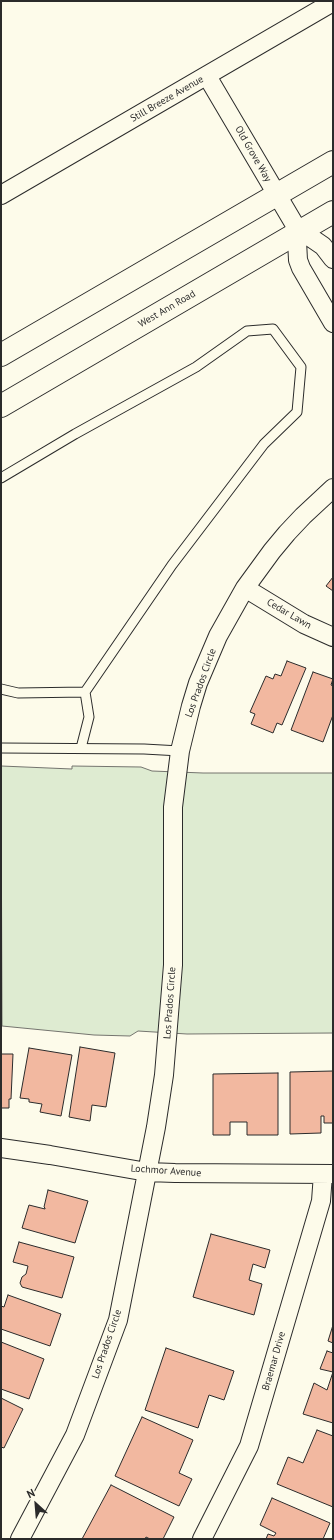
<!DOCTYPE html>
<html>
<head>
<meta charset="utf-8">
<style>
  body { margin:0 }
  #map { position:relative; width:334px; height:1540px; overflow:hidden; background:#fdfbea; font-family:"PT Sans",sans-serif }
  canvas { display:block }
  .frame { position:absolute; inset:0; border:2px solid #2b2b2b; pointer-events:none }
  .north { position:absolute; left:16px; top:1484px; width:40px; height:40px; -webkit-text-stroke:3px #fdfbea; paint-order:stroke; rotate:334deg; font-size:11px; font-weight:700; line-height:16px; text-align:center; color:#2b2b2b }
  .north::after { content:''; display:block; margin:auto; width:14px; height:18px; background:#2b2b2b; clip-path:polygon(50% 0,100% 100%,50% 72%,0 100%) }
</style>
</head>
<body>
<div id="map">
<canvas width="334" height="1540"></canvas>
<div class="frame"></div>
<div class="north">N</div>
</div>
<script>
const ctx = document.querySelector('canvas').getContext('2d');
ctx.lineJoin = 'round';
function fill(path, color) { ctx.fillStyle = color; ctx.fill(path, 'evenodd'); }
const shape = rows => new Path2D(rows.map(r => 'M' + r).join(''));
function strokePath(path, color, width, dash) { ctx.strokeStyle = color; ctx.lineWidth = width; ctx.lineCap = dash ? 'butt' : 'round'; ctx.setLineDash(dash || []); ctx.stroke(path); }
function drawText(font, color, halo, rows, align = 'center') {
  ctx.font = font + ' "PT Sans",sans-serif'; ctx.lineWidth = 3; ctx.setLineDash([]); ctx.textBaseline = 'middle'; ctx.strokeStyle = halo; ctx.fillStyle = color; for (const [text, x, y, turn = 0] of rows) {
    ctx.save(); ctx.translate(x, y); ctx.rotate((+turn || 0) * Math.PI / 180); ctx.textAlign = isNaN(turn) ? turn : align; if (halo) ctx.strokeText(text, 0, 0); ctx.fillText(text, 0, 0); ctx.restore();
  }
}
const green = shape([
  [1,766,72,769,72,766,141,767,152,771,203,773,333,773,333,1033,187,1034,138,1031,130,1036,94,1035,2,1026,1,766]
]);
fill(green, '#deebd1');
strokePath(green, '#74746e', 1);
const building = shape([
  [333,577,333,591,326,586,333,577],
  [287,661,306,668,282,725,277,723,273,733,251,724,255,714,250,712,266,676,273,679,275,674,281,676,287,661],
  [313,672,333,679,331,685,333,686,333,715,323,742,291,730,313,672],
  [80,1047,115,1053,106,1107,92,1105,90,1121,69,1117,80,1047],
  [29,1048,72,1055,61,1116,40,1112,42,1104,29,1102,29,1099,20,1098,29,1048],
  [1,1054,13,1054,11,1099,9,1099,9,1108,1,1108,1,1054],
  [333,1071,333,1123,324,1123,324,1116,321,1116,321,1133,290,1134,290,1072,333,1071],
  [278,1073,278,1135,247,1135,247,1122,230,1122,230,1135,213,1135,213,1074,278,1073],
  [48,1190,88,1201,75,1243,22,1228,29,1205,45,1209,45,1208,44,1207,48,1190],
  [211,1234,270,1250,265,1268,253,1264,249,1280,262,1284,254,1315,193,1297,211,1234],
  [19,1242,74,1257,62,1298,22,1287,20,1283,22,1277,26,1274,28,1266,13,1262,19,1242],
  [8,1295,61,1314,50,1346,1,1329,1,1306,4,1307,8,1295],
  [333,1325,333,1343,328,1341,333,1325],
  [1,1342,44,1359,29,1399,1,1389,1,1342],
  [166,1348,234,1371,224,1400,209,1395,198,1428,145,1410,166,1348],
  [327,1351,333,1353,333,1423,303,1414,314,1383,327,1390,333,1372,320,1369,327,1351],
  [1,1398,23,1409,4,1448,1,1447,1,1398],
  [142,1417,193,1440,179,1473,192,1479,179,1506,115,1476,142,1417],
  [317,1430,333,1436,333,1507,277,1484,288,1457,303,1463,317,1430],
  [111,1485,174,1517,163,1539,150,1539,146,1537,145,1539,82,1539,111,1485],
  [272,1498,330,1523,323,1539,266,1539,268,1534,274,1536,276,1533,260,1525,272,1498]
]);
fill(building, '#f2b8a0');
strokePath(building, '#2b2b2b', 1);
const service = shape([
  [1,478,75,434,196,367,247,331,273,329,301,367,297,412,264,444,172,565,85,692,89,717,81,748],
  [1,689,18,693,85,692],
  [1,748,144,749,180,751]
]);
const minor = shape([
  [207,76,299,232,307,235,323,246,333,259],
  [1,195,333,2],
  [299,232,297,241,298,260,301,268,333,323],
  [245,588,304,624,333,637],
  [1,1148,50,1155,147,1172,175,1173,333,1174],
  [20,1539,75,1435,118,1320,156,1127,164,1075,173,965,173,807,180,751,191,706,198,683,218,636,245,588,272,551,287,533,303,516,333,488],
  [202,1539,249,1446,321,1201,323,1174]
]);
const primary = shape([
  [1,355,333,162],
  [1,406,333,212]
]);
strokePath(service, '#2b2b2b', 11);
strokePath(minor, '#2b2b2b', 20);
strokePath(primary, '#2b2b2b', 24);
strokePath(service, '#fdfbea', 9);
strokePath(minor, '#fdfbea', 18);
strokePath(primary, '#fdfbea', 22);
drawText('10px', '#2b2b2b', '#fdfbea', [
  ["Still Breeze Avenue",167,99,-30],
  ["Old Grove Way",253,154,60],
  ["West Ann Road",167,309,-30],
  ["Cedar Lawn",289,614,30],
  ["Los Prados Circle",201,683,-70],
  ["Los Prados Circle",170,1003,-86],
  ["Lochmor Avenue",166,1171,4],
  ["Los Prados Circle",107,1344,-71],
  ["Braemar Drive",274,1361,-74]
]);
</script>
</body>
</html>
